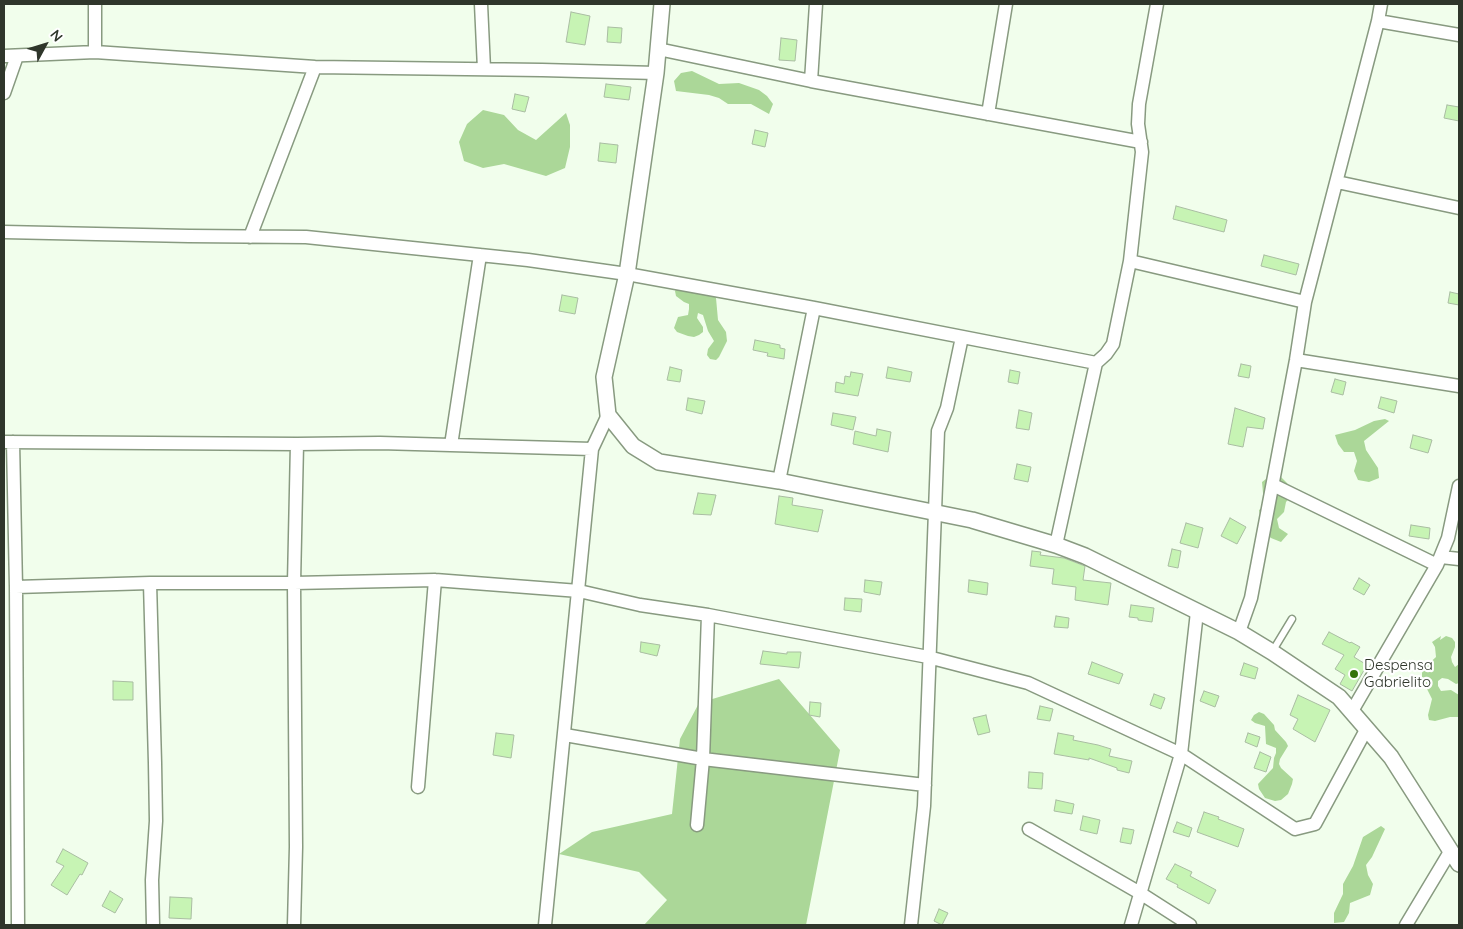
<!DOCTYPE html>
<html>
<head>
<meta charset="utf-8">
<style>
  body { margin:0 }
  #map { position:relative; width:1463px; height:929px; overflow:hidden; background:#f1feec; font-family:Quicksand,sans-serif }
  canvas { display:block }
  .frame { position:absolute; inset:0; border:5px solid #2f362b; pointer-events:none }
  .north { position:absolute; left:20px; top:20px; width:50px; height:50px; -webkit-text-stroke:4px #fff; paint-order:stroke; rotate:51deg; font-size:14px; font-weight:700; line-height:20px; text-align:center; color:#2f362b }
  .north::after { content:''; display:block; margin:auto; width:18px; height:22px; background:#2f362b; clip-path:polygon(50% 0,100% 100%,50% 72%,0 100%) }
</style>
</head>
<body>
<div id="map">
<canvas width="1463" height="929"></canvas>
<div class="frame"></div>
<div class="north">N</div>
</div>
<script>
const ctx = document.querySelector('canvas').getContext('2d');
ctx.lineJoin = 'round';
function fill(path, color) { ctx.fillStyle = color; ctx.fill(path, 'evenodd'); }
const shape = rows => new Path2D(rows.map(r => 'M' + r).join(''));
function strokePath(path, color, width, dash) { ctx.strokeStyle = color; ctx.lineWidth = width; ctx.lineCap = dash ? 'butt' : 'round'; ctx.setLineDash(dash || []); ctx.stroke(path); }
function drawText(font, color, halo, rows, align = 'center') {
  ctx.font = font + ' Quicksand,sans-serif'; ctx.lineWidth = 4.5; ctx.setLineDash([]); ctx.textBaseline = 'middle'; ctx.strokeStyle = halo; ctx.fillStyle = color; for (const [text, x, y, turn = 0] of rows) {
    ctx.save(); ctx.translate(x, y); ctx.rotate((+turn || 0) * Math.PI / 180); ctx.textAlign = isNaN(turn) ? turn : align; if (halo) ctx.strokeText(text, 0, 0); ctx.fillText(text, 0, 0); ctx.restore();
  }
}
fill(shape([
  [692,71,719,84,739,83,759,90,767,96,773,104,769,114,751,104,728,104,719,98,709,95,676,91,674,81,681,73],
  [483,110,504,115,518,130,536,140,566,113,570,125,570,147,565,168,546,176,504,164,483,168,464,161,459,142,467,124],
  [678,287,714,295,716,298,718,320,726,332,727,341,719,357,716,360,710,359,707,355,708,349,714,341,708,331,703,315,698,313,697,318,703,327,703,332,699,335,694,337,688,336,677,332,674,328,678,317,688,315,689,309,689,304,684,302,676,296,675,291],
  [1385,419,1389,421,1364,441,1366,450,1378,468,1379,478,1369,482,1358,480,1354,471,1357,461,1354,452,1344,452,1338,444,1335,435,1355,430,1374,421],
  [1270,476,1280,476,1287,483,1292,495,1286,502,1284,512,1277,519,1279,528,1288,534,1281,542,1271,538,1263,531,1259,510,1267,504,1263,493,1262,482],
  [1441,636,1440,640,1446,636,1452,638,1455,642,1455,647,1451,657,1452,662,1455,667,1459,664,1459,683,1456,684,1448,679,1442,678,1438,681,1438,686,1441,691,1451,690,1459,695,1459,717,1450,717,1435,721,1429,720,1428,715,1432,699,1422,679,1422,673,1424,668,1436,657,1435,647,1432,642],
  [779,679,840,750,806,925,644,925,667,900,639,872,559,854,592,832,672,814,680,739,699,703],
  [1259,712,1264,714,1274,725,1275,730,1286,742,1288,746,1280,759,1279,764,1281,768,1293,779,1292,784,1288,794,1281,800,1275,801,1265,798,1259,789,1258,784,1273,768,1274,758,1276,753,1276,748,1266,744,1265,726,1255,723,1251,720,1254,715],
  [1381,826,1385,829,1372,857,1366,865,1368,875,1373,884,1370,895,1350,903,1349,913,1344,922,1334,923,1334,913,1343,894,1343,884,1353,866,1363,837]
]), '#abd798');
const building = shape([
  [571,12,590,16,585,45,566,42,571,12],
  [608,27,622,28,621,43,607,42,608,27],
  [781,38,797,40,795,61,779,60,781,38],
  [606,84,631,87,629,100,604,97,606,84],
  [515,94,529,97,525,112,512,109,515,94],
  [1447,105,1459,107,1459,121,1444,118,1447,105],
  [755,130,768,133,765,147,752,144,755,130],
  [600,143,618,145,616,163,598,161,600,143],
  [1176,206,1227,220,1224,232,1173,219,1176,206],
  [1264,255,1299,264,1296,275,1261,266,1264,255],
  [1450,292,1459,294,1459,305,1448,303,1450,292],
  [562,295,578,298,575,314,559,311,562,295],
  [755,340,780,345,780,348,785,349,784,359,767,356,768,353,753,350,755,340],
  [1241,364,1251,366,1249,378,1238,376,1241,364],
  [670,367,682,370,680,382,667,380,670,367],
  [888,367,912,372,910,382,886,378,888,367],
  [1010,370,1020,372,1018,384,1008,382,1010,370],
  [851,372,863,374,858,396,835,392,836,382,844,384,845,376,850,377,851,372],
  [1335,379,1346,382,1343,395,1331,392,1335,379],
  [1381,397,1397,401,1394,413,1378,408,1381,397],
  [688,398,705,401,702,414,686,410,688,398],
  [1235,408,1265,418,1263,429,1247,427,1243,447,1228,444,1235,408],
  [1019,410,1032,413,1029,430,1016,428,1019,410],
  [833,413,856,417,853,430,831,425,833,413],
  [877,429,891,432,888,452,853,444,855,431,876,436,877,429],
  [1413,435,1432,440,1428,453,1410,448,1413,435],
  [1017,464,1031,467,1028,482,1014,479,1017,464],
  [698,493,716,495,711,515,693,514,698,493],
  [779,496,793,498,792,505,823,510,818,532,775,524,779,496],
  [1230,518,1246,527,1237,544,1221,536,1230,518],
  [1186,523,1203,528,1198,548,1180,543,1186,523],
  [1411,525,1430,528,1429,539,1409,536,1411,525],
  [1172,549,1181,551,1178,568,1168,566,1172,549],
  [1032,551,1041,552,1040,555,1064,558,1085,566,1083,580,1111,583,1108,605,1075,600,1076,587,1052,584,1054,569,1030,566,1032,551],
  [1359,578,1370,585,1364,595,1353,589,1359,578],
  [865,580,882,582,880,595,864,592,865,580],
  [969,580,988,583,987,595,968,592,969,580],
  [845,598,862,599,861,612,844,610,845,598],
  [1131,605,1154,608,1152,622,1138,620,1138,618,1129,617,1131,605],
  [1056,616,1069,618,1068,628,1054,627,1056,616],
  [1329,632,1350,643,1351,642,1360,647,1354,657,1367,665,1352,691,1340,684,1345,675,1335,669,1344,655,1322,644,1329,632],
  [641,642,660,645,657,656,640,652,641,642],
  [763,651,787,654,787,652,801,652,799,668,760,664,763,651],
  [1092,662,1123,674,1119,684,1088,674,1092,662],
  [1244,663,1258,668,1255,679,1240,675,1244,663],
  [113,681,133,682,133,700,113,700,113,681],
  [1204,691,1219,696,1215,707,1200,701,1204,691],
  [1154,694,1165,698,1161,709,1150,705,1154,694],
  [1298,695,1330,710,1315,742,1293,729,1298,719,1290,715,1298,695],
  [810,702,821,703,820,717,809,715,810,702],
  [1040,706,1053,709,1050,721,1037,719,1040,706],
  [986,715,990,732,978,735,973,718,986,715],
  [496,733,514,735,511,758,493,755,496,733],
  [1058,733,1074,736,1073,740,1098,745,1111,749,1109,756,1132,761,1129,773,1117,770,1117,768,1089,758,1089,760,1054,754,1058,733],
  [1248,733,1260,737,1257,747,1245,742,1248,733],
  [1260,752,1271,757,1266,772,1254,768,1260,752],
  [1029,772,1043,773,1042,789,1028,788,1029,772],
  [1056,800,1074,804,1072,814,1054,811,1056,800],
  [1204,812,1219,817,1218,819,1244,829,1238,847,1197,832,1204,812],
  [1083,816,1100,820,1097,834,1080,830,1083,816],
  [1177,822,1192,828,1189,837,1173,832,1177,822],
  [1123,828,1134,830,1131,844,1120,842,1123,828],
  [63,849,88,863,82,875,80,874,67,895,51,885,64,866,56,862,63,849],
  [1175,864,1192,872,1190,876,1216,890,1209,904,1177,887,1178,885,1166,879,1175,864],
  [110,891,123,899,115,913,102,906,110,891],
  [170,897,192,898,191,919,169,918,170,897],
  [939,909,948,913,942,925,934,921,939,909]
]);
fill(building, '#c7f4b4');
strokePath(building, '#a9bda2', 1);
const service = shape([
  [1272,652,1292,619]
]);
const minor = shape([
  [95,4,95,52],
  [481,4,484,69],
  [1378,21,1459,35],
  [658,49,811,81,1141,142],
  [4,56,95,52,315,67,542,70,656,73],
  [811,81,816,4],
  [4,93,17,56],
  [988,114,1006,4],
  [1337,182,1459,208],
  [4,232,189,236,306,237,528,260,627,274,814,308,1096,363],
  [250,237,315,67],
  [1130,261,1305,302],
  [1296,360,1459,386],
  [4,442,297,444,380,443,592,449,608,415],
  [13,442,16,587,18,925],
  [451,445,480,255],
  [779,481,814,308],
  [1273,485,1437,565],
  [1056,545,1096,363,1106,354,1113,344,1130,261,1142,152,1138,124,1139,104,1157,4],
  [1441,557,1459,559],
  [150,583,155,763,156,821,152,880,153,925],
  [16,587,150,583,294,583,435,580,579,591,640,605,708,615,928,657,1028,683,1181,754,1295,829,1315,824,1367,728],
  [1239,632,1251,598,1296,360,1305,302,1378,21,1381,4],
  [1352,711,1437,565,1448,538,1459,486],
  [565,735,703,759,925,785],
  [418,787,435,580],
  [697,825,703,759,708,615],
  [1029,829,1140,893,1190,925],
  [294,925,296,847,294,583,297,444],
  [545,925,592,449],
  [911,925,924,806,938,431,947,408,962,337],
  [1131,925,1181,754,1197,612],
  [1406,925,1451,850]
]);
const tertiary = shape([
  [662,4,656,73,627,274,604,377,608,415,633,446,659,462,779,481,972,520,1056,545,1085,556,1239,632,1272,652,1339,697,1391,757,1459,864]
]);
strokePath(service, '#889a80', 9);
strokePath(minor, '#889a80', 15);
strokePath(tertiary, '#889a80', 18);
strokePath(service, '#fff', 6);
strokePath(minor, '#fff', 12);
strokePath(tertiary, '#fff', 15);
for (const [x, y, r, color] of [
  [1354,674,5,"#35730a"]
]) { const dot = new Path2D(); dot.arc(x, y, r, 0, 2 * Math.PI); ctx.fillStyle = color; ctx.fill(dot); strokePath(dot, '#fff', 2); }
drawText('15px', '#2f362b', '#fff', [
  ["Despensa",1364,665],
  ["Gabrielito",1364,682]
], 'left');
</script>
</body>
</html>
